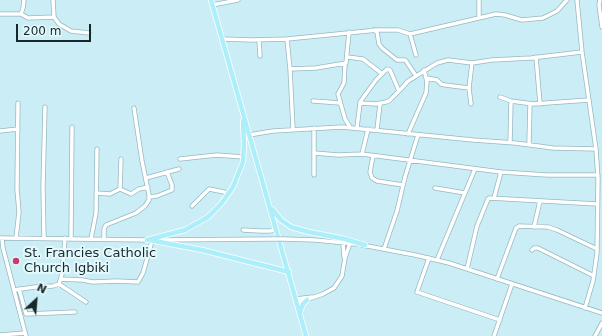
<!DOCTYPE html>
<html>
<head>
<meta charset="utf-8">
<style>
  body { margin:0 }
  #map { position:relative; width:602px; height:336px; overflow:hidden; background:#cbeef6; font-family:"DejaVu Sans",sans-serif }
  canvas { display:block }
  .north { position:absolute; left:16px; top:280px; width:40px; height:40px; -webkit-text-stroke:3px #e3f9fd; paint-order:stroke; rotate:26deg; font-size:11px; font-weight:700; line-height:16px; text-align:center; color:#19272a }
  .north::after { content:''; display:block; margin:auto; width:14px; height:18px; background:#19272a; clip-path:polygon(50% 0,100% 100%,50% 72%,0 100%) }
  .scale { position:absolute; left:16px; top:24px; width:75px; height:18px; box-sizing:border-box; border:2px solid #19272a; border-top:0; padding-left:5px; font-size:12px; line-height:14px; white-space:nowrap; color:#19272a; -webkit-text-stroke:3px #e3f9fd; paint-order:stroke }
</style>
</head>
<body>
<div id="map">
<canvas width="602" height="336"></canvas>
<div class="north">N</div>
<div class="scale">200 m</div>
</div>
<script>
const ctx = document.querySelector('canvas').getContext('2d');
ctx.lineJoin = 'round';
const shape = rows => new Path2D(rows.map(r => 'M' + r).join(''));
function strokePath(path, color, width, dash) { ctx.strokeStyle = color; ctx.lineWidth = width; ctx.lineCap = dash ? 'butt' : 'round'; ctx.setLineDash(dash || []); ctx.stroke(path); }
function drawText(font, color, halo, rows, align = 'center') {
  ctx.font = font + ' "DejaVu Sans",sans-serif'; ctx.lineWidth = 4; ctx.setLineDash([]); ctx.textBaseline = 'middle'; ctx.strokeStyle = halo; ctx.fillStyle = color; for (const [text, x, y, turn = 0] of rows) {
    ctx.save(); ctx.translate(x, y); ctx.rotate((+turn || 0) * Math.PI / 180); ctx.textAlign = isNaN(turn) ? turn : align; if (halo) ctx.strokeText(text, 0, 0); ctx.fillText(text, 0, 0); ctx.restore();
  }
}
const minor = shape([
  [53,0,54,17,59,24,71,31,89,33],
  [577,0,582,52,596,149,598,179,597,253,593,281,585,308],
  [600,0,599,5,602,27],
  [212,5,238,0],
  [0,14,21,14,23,8,24,0],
  [21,14,28,18,54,17],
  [479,18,479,0],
  [374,30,377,32,379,44,382,48,397,60,405,60,406,61,416,76],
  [410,34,416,55],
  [222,39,252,40,287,39,378,30,398,30,410,34,496,14,505,15,522,20,543,18,557,11,567,0],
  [287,39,290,69,316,68,346,63,349,32],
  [259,40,260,56],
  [347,57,363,59,381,73],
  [536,57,540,104],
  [345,64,344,83,338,94,345,119,350,127],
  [290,69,293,129],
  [427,78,437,80,441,84,445,85,469,88],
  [399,91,390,70,387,69,376,80,360,102,360,103,376,104,386,102,389,101,402,88,408,81,413,78,437,63,448,60,472,63,492,60,531,58,582,52],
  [500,97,511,101,533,104,589,100],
  [313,101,340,103],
  [471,104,469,88,472,63],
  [530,104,529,143,530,145],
  [357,128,360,103],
  [377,130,380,104],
  [0,131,18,129],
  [408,134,426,93,427,82,424,70],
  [249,135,273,131,342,127,473,140,515,143,553,148,596,149],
  [510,142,511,101],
  [314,153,338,155,362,154,501,172,547,175,598,175],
  [362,154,368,129],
  [373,156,370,172,372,178,377,181,403,185],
  [180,159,217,155,243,157],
  [314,175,314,128],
  [146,178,179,169],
  [435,188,465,193],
  [120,189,131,194,139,189,148,187],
  [96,193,110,194,120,189,121,159],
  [149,197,157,196,172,190,172,185,167,172],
  [494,198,501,172],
  [192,206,209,189,229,193],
  [534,227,540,201],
  [243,230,260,231,270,231,276,229],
  [0,238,149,240],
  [2,238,3,248,26,336],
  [16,238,19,212,17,189,18,103],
  [44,238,43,187,45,107],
  [71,238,72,127],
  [91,239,96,213,97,149],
  [104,239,104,229,106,225,136,213,145,206,149,200,149,195,142,161,134,108],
  [284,239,315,240,356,244],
  [155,240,274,239],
  [343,243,344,257],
  [362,245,415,255,449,263,602,313],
  [384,249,397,211,405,177,418,135],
  [532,250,534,248,538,248,594,276],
  [429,258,418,289,417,292,500,320],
  [437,260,475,169],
  [467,269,477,226,488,199,489,198,597,204],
  [61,279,82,280,93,282,117,281,138,282,143,273,152,241],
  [497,279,516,228,519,226,548,227,557,230,597,249],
  [59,284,86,302],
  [19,289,26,314,75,312],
  [14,290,35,287,53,286,59,284,62,274,65,238],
  [296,299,312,297],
  [297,303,323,294,334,288,342,276,345,258,350,243],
  [0,335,25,333],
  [494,336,512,284],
  [595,336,602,323]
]);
const major = shape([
  [211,0,306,336],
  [272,209,281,220,291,227,309,232,345,239,365,245],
  [147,240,185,230,208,217,221,204,233,187,243,162,244,144,243,121],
  [149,240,202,250,289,272],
  [300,312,303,304,307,300]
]);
strokePath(minor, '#96b8c0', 5);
strokePath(major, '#fff', 6);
strokePath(minor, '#fff', 3.5);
strokePath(major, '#adeefb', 4.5);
const minorBridge = shape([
  [274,239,284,239]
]);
strokePath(minorBridge, '#96b8c0', 5, []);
strokePath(minorBridge, '#fff', 3.5);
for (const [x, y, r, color] of [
  [16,261,4,"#c63a6e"]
]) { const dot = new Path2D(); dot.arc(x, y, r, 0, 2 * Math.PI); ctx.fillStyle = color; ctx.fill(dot); strokePath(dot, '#e3f9fd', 1.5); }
drawText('13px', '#19272a', '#e3f9fd', [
  ["St. Francies Catholic",24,254],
  ["Church Igbiki",24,269]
], 'left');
</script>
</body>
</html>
